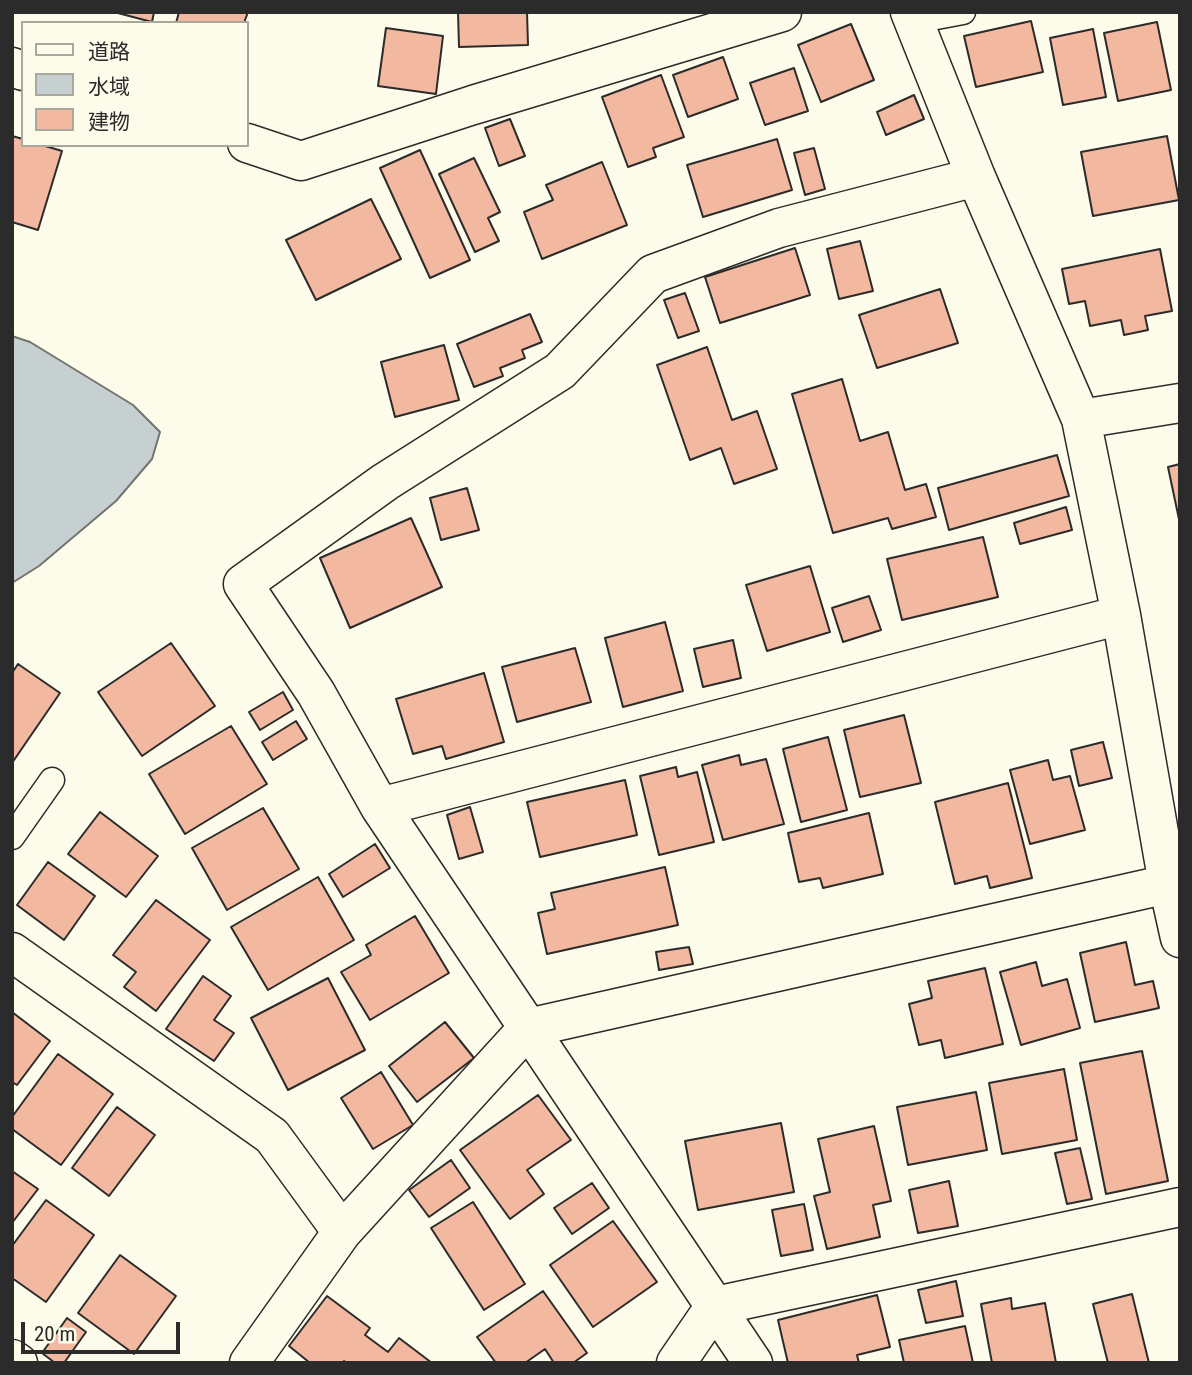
<!DOCTYPE html>
<meta charset="utf-8">
<style>
body{margin:0}
#map{position:relative;width:1192px;height:1375px;overflow:hidden;background:#fdfbea;font-family:"Roboto Condensed","Noto Sans JP",sans-serif}
canvas{display:block}
.frame{position:absolute;inset:0;border:14px solid #2b2b2b;pointer-events:none}
.legend{position:absolute;left:21px;top:21px;width:228px;height:126px;box-sizing:border-box;background:#fdfbea;border:2px solid #a9a89e;margin:0;padding:9px 12px;list-style:none;font-size:21px;color:#2b2b2b}
.legend li{display:flex;align-items:center;gap:14px;height:35px}
.legend b{width:35px;border:2px solid #a9a89e}
.scale{position:absolute;left:21px;top:1322px;width:159px;height:32px;box-sizing:border-box;border:4px solid #2b2b2b;border-top:0;padding-left:9px;font-size:21px;line-height:24px;white-space:nowrap;color:#2b2b2b;-webkit-text-stroke:5px #fdfbea;paint-order:stroke}
</style>
<div id="map">
<canvas width="1192" height="1375"></canvas>
<div class="frame"></div>
<ul class="legend">
<li><b style="height:9px;background:#fdfbea"></b>道路</li>
<li><b style="height:19px;background:#c7d0d0"></b>水域</li>
<li><b style="height:19px;background:#f2b8a0"></b>建物</li>
</ul>
<div class="scale">20 m</div>
</div>
<script>
const context = document.querySelector('canvas').getContext('2d');
context.lineJoin = 'round';
function fillPath(path, color) {
  context.fillStyle = color;
  context.fill(path, 'evenodd');
}
function toPath(rows) {
  const path = new Path2D();
  for (const r of rows) {
    path.moveTo(r[0], r[1]);
    for (let i = 2; i < r.length; i += 2) path.lineTo(r[i], r[i + 1]);
  }
  return path;
}
function stroke(path, color, width, dash) {
  context.strokeStyle = color;
  context.lineWidth = width;
  context.lineCap = dash ? 'butt' : 'round';
  context.setLineDash(dash || []);
  context.stroke(path);
}
const water = toPath([
 [12,336,30,342,133,405,160,432,152,459,116,501,39,566,12,583,12,336]
]);
fillPath(water, '#c7d0d0');
stroke(water, '#74746e', 2);
const building = toPath([
 [114,12,154,12,152,22,114,12],
 [179,12,248,12,244,23,176,23,179,12],
 [458,12,527,12,528,45,459,47,458,12],
 [1031,21,1043,72,976,87,964,36,1031,21],
 [1157,22,1171,90,1118,101,1104,33,1157,22],
 [851,24,874,80,821,102,798,45,851,24],
 [386,28,443,36,436,94,378,86,386,28],
 [1093,29,1106,97,1063,105,1050,38,1093,29],
 [723,57,738,99,688,117,673,75,723,57],
 [794,68,808,111,765,125,750,83,794,68],
 [661,75,684,137,653,148,656,157,628,167,602,97,661,75],
 [914,95,924,119,886,135,877,112,914,95],
 [510,119,525,156,499,166,485,128,510,119],
 [12,136,23,139,23,145,42,145,62,151,38,230,12,222,12,136],
 [1167,136,1179,200,1093,216,1081,152,1167,136],
 [777,139,792,190,703,217,687,165,777,139],
 [814,148,825,189,805,195,794,153,814,148],
 [420,150,470,260,430,278,380,168,420,150],
 [474,158,500,212,488,218,499,241,475,252,439,174,474,158],
 [602,162,627,225,542,259,524,212,553,200,546,185,602,162],
 [371,199,401,259,316,300,286,240,371,199],
 [860,241,873,291,839,299,827,249,860,241],
 [795,248,810,295,720,323,705,277,795,248],
 [1160,249,1172,311,1145,316,1148,330,1124,335,1121,320,1090,326,1085,301,1069,304,1062,269,1160,249],
 [940,289,958,343,877,368,859,315,940,289],
 [685,293,699,331,678,338,664,300,685,293],
 [530,314,542,342,522,350,525,358,500,368,503,376,474,387,457,344,530,314],
 [444,345,459,400,395,417,381,362,444,345],
 [707,347,732,420,757,411,777,469,734,484,721,448,690,460,657,365,707,347],
 [842,379,860,441,888,432,905,490,926,484,936,517,892,529,888,518,833,533,792,394,842,379],
 [1057,455,1069,496,949,530,938,488,1057,455],
 [1180,464,1180,524,1168,467,1180,464],
 [467,488,479,530,441,540,430,498,467,488],
 [1066,507,1072,530,1020,544,1014,523,1066,507],
 [411,518,442,587,350,628,320,558,411,518],
 [983,537,998,597,902,620,887,559,983,537],
 [810,566,830,632,767,651,746,585,810,566],
 [869,596,881,630,843,642,832,608,869,596],
 [665,622,683,691,623,707,605,638,665,622],
 [733,640,741,678,703,687,694,649,733,640],
 [171,643,215,706,142,756,98,692,171,643],
 [575,648,591,702,517,722,502,667,575,648],
 [18,664,60,693,12,763,12,673,18,664],
 [484,673,504,742,446,759,442,746,413,754,396,699,484,673],
 [283,692,293,710,260,730,249,712,283,692],
 [904,715,921,783,860,797,844,730,904,715],
 [296,721,307,739,273,760,262,742,296,721],
 [231,726,267,784,185,834,149,774,231,726],
 [828,737,847,810,801,822,783,749,828,737],
 [1103,742,1112,778,1079,786,1071,750,1103,742],
 [739,755,741,765,766,759,784,824,723,840,702,765,739,755],
 [1048,760,1053,780,1070,776,1085,830,1030,844,1010,770,1048,760],
 [676,767,678,777,697,772,714,842,659,855,640,776,676,767],
 [625,780,637,835,540,857,527,802,625,780],
 [1008,783,1032,878,990,888,987,876,955,884,935,802,1008,783],
 [470,807,483,852,459,859,447,815,470,807],
 [263,808,299,869,227,910,192,848,263,808],
 [100,812,158,856,126,897,68,854,100,812],
 [869,813,883,874,823,888,820,878,799,882,788,833,869,813],
 [375,844,390,868,343,897,329,874,375,844],
 [48,862,95,896,64,940,17,905,48,862],
 [665,867,678,925,547,954,538,913,555,909,551,893,665,867],
 [318,877,354,940,268,990,231,927,318,877],
 [156,900,210,940,156,1011,124,987,136,972,113,955,156,900],
 [415,916,449,973,370,1020,341,972,371,955,366,945,415,916],
 [1126,942,1135,985,1153,981,1159,1008,1095,1022,1080,953,1126,942],
 [689,947,693,964,659,970,656,952,689,947],
 [1036,962,1042,986,1067,979,1080,1028,1021,1045,1000,972,1036,962],
 [985,968,1003,1044,945,1058,941,1040,919,1045,909,1004,932,998,928,981,985,968],
 [203,976,231,996,214,1020,234,1033,214,1061,166,1029,203,976],
 [328,978,365,1050,288,1090,251,1018,328,978],
 [12,1012,50,1041,17,1085,12,1082,12,1012],
 [445,1022,474,1058,417,1102,389,1066,445,1022],
 [1142,1051,1168,1181,1106,1194,1080,1063,1142,1051],
 [58,1054,113,1094,61,1165,12,1129,12,1117,58,1054],
 [1064,1069,1077,1140,1002,1154,989,1083,1064,1069],
 [381,1072,413,1125,373,1149,341,1098,381,1072],
 [976,1092,987,1150,908,1165,897,1107,976,1092],
 [538,1095,571,1140,527,1170,544,1194,510,1219,460,1150,538,1095],
 [117,1107,155,1135,109,1196,72,1168,117,1107],
 [781,1123,794,1192,698,1210,685,1141,781,1123],
 [874,1126,891,1201,873,1205,880,1237,827,1249,814,1196,830,1192,818,1139,874,1126],
 [1080,1148,1092,1199,1067,1204,1055,1153,1080,1148],
 [451,1160,470,1188,429,1217,409,1190,451,1160],
 [12,1171,38,1189,12,1223,12,1171],
 [949,1181,958,1226,918,1233,909,1190,949,1181],
 [592,1183,609,1208,572,1234,554,1208,592,1183],
 [46,1200,94,1235,46,1302,12,1278,12,1246,46,1200],
 [473,1202,525,1284,484,1310,431,1228,473,1202],
 [804,1204,813,1250,781,1256,772,1210,804,1204],
 [613,1221,657,1282,593,1327,550,1265,613,1221],
 [120,1255,176,1296,134,1354,78,1313,120,1255],
 [956,1281,963,1316,926,1323,918,1290,956,1281],
 [543,1291,587,1353,573,1363,554,1363,545,1349,525,1363,496,1363,477,1337,543,1291],
 [1132,1294,1149,1363,1108,1363,1093,1304,1132,1294],
 [877,1295,890,1347,857,1355,859,1363,788,1363,778,1320,877,1295],
 [327,1296,370,1328,365,1335,388,1352,399,1338,432,1363,347,1363,344,1361,343,1363,310,1363,289,1346,327,1296],
 [1011,1298,1012,1309,1045,1303,1056,1363,992,1363,981,1304,1011,1298],
 [67,1318,86,1332,64,1363,55,1363,42,1353,67,1318],
 [965,1326,973,1363,904,1363,899,1340,965,1326]
]);
fillPath(building, '#f2b8a0');
stroke(building, '#2b2b2b', 2);
const lane = toPath([
 [915,21,963,12],
 [12,837,52,780]
]);
const street = toPath([
 [910,12,976,177,1081,419,1121,615,1168,884,1180,938],
 [12,67,23,71],
 [247,143,301,161,473,105,782,12],
 [1081,419,1180,403],
 [380,807,1121,615],
 [12,952,272,1136,342,1232],
 [12,1359,18,1363],
 [249,1363,342,1232,528,1028,1168,884],
 [676,1363,715,1306,1180,1207],
 [753,1363,380,807,316,693,243,584,385,482,560,371,653,274,779,228,976,177]
]);
stroke(lane, '#2b2b2b', 27);
stroke(street, '#2b2b2b', 41);
stroke(lane, '#fdfbea', 24);
stroke(street, '#fdfbea', 38);
</script>
